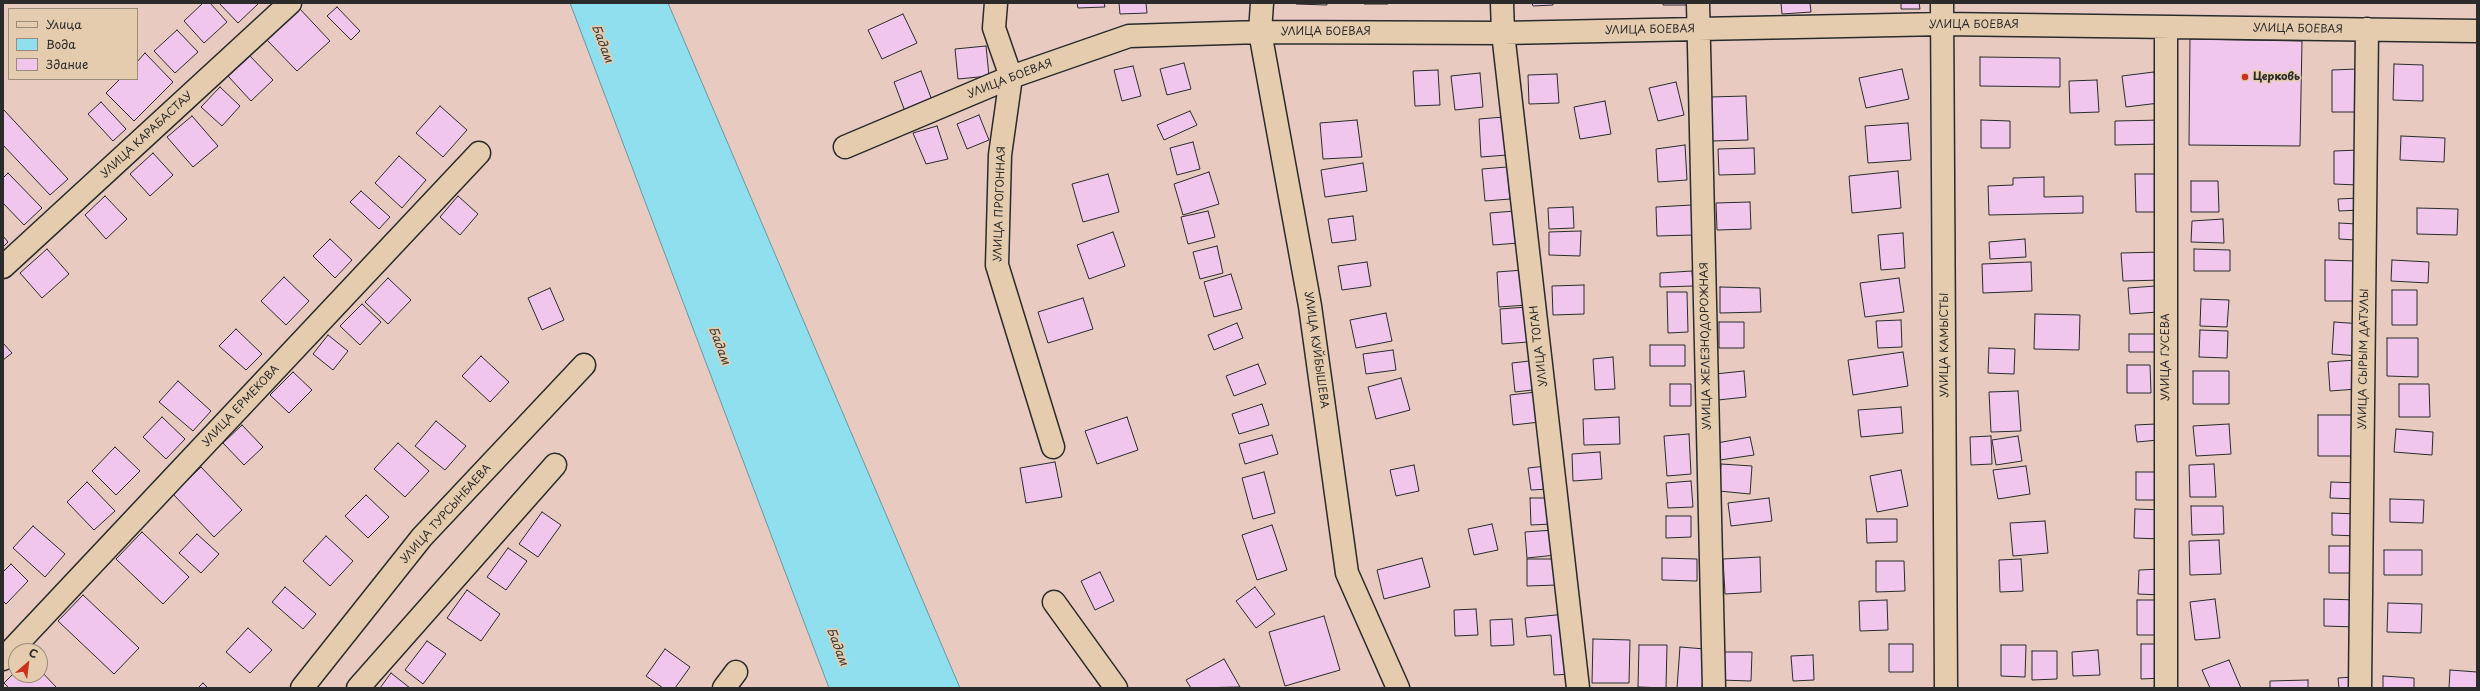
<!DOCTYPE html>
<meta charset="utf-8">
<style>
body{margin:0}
#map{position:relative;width:2480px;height:691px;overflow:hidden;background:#e9cac1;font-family:"Playpen Sans",sans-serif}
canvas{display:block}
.frame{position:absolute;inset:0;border:4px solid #2b2b2b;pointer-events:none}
.legend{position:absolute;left:8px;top:8px;width:130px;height:72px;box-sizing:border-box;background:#e6ccae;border:1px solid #9b8c7a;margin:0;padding:5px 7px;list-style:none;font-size:12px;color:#2b2b2b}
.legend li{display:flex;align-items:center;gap:8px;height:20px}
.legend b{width:20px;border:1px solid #9b8c7a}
.north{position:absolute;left:8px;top:643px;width:40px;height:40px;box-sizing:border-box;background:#e6ccae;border:1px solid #9b8c7a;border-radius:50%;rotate:28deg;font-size:11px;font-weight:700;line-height:16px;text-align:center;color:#2b2b2b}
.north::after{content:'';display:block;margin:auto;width:14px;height:18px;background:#c8321e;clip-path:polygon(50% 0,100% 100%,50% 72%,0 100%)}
</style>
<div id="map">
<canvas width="2480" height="691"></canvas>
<div class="frame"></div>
<ul class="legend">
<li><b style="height:5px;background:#e6ccae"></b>Улица</li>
<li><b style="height:11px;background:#90dfef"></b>Вода</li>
<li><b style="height:11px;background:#f0c6ed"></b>Здание</li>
</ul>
<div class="north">С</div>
</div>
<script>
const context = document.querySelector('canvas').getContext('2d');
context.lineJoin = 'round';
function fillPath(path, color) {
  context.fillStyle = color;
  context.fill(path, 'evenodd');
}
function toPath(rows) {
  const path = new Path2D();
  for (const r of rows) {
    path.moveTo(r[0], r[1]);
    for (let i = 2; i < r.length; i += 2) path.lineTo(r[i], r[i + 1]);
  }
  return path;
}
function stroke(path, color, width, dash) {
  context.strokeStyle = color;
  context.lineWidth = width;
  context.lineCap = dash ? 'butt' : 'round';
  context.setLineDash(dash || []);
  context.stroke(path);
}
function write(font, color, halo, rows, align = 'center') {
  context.font = font + ' "Playpen Sans",sans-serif';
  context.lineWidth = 3.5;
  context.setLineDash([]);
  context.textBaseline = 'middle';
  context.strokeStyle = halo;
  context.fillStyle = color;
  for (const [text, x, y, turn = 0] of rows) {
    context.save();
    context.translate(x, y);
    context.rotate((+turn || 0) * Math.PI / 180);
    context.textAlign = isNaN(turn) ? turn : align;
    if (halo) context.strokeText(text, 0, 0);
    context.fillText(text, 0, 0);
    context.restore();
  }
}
const water = toPath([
 [570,3,668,3,960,688,829,688,570,3]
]);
fillPath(water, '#90dfef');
stroke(water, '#6897a1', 1);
const building = toPath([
 [203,3,210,3,227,22,204,43,184,21,203,3],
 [219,3,259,3,238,23,219,3],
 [1077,3,1104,3,1105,7,1078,8,1077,3],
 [1119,3,1146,3,1147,13,1120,14,1119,3],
 [1296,3,1327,3,1327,5,1296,4,1296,3],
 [1364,3,1388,3,1388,4,1364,4,1364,3],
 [1532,3,1553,3,1553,5,1533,6,1532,3],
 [1663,3,1687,3,1687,5,1663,5,1663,3],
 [1781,3,1810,3,1811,12,1782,14,1781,3],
 [1901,3,1919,3,1920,9,1901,9,1901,3],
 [337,7,360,31,351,40,327,16,337,7],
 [299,8,330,41,297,71,266,39,299,8],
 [903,14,917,43,882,59,868,30,903,14],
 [177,30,198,52,175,73,154,51,177,30],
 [2190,39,2302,41,2300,146,2189,145,2190,39],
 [986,46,989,76,958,79,955,49,986,46],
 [145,53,173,82,134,121,106,93,120,79,137,79,137,62,145,53],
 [250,56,273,80,251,101,228,76,250,56],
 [1980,57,2060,58,2060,87,1980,86,1980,57],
 [1184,63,1191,89,1167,95,1160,69,1184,63],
 [2394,64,2423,65,2423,101,2393,100,2394,64],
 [1133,66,1141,96,1122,101,1114,70,1133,66],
 [1902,69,1909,99,1866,108,1859,78,1902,69],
 [2357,69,2357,112,2332,112,2332,70,2357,69],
 [1438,70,1440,105,1415,106,1413,71,1438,70],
 [921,71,933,103,906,114,894,82,921,71],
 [2154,72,2159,103,2126,107,2122,76,2154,72],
 [1480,73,1483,107,1455,110,1451,76,1480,73],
 [1557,74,1559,103,1529,104,1528,75,1557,74],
 [2097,80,2099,112,2070,113,2069,81,2097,80],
 [1676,82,1684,115,1658,121,1649,88,1676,82],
 [220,87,240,106,222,126,201,107,220,87],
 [1746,96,1748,140,1711,141,1710,97,1746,96],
 [1605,101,1611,134,1580,139,1574,107,1605,101],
 [101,102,126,129,113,141,88,114,101,102],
 [440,106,467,130,443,157,416,133,440,106],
 [3,109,68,179,50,195,3,145,3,109],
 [1190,111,1197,125,1164,140,1157,125,1190,111],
 [979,115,989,140,967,149,957,124,979,115],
 [192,116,218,146,193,167,167,137,192,116],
 [1504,117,1507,155,1481,157,1479,119,1504,117],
 [1357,120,1362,157,1323,159,1320,123,1357,120],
 [1981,120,2010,121,2010,148,1981,148,1981,120],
 [2163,120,2163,144,2115,145,2115,121,2163,120],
 [1908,123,1911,160,1868,163,1865,126,1908,123],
 [937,126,948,159,926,164,913,133,937,126],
 [2401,136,2445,138,2444,162,2400,160,2401,136],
 [1193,142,1200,169,1177,175,1170,148,1193,142],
 [1685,145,1687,180,1658,182,1656,149,1685,145],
 [1754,148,1755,174,1719,175,1718,149,1754,148],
 [2360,150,2358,185,2334,184,2334,151,2360,150],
 [153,153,173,175,150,196,130,174,153,153],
 [399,156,426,180,402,208,375,183,399,156],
 [1363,163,1367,191,1325,197,1321,170,1363,163],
 [1507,167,1510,199,1485,201,1482,169,1507,167],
 [1898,171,1901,208,1852,213,1849,176,1898,171],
 [1209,172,1219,204,1183,215,1174,184,1209,172],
 [8,173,42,208,24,225,3,203,3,178,8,173],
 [1108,174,1119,212,1083,222,1072,184,1108,174],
 [2135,174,2161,174,2162,212,2136,212,2135,174],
 [2044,177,2044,197,2083,196,2083,213,1989,215,1988,186,2013,185,2013,178,2044,177],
 [2191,181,2218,181,2219,212,2191,212,2191,181],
 [361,191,390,217,379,229,350,202,361,191],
 [105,196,127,219,106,239,85,215,105,196],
 [458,196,478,214,460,235,440,217,458,196],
 [2359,198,2360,210,2339,211,2338,199,2359,198],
 [1750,202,1751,229,1717,230,1716,203,1750,202],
 [1692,205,1693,235,1657,236,1656,207,1692,205],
 [1573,207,1574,228,1549,229,1548,208,1573,207],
 [2417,208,2458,209,2457,235,2417,234,2417,208],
 [1208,211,1215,237,1188,244,1181,217,1208,211],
 [1515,211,1518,243,1493,245,1490,213,1515,211],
 [1353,216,1356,240,1332,243,1328,219,1353,216],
 [2223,219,2224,243,2191,242,2192,221,2223,219],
 [2339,223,2357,224,2356,240,2339,239,2339,223],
 [1581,231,1580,256,1549,255,1549,232,1581,231],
 [1113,232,1125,266,1089,279,1077,245,1113,232],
 [1903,233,1905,268,1881,270,1878,235,1903,233],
 [3,236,8,242,3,247,3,236],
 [330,239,352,260,335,278,313,256,330,239],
 [2025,239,2026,257,1990,259,1989,242,2025,239],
 [1217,246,1223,273,1200,279,1193,252,1217,246],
 [47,249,69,274,42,298,20,273,47,249],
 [2194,249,2230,250,2230,271,2194,271,2194,249],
 [2162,252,2163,280,2123,281,2121,253,2162,252],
 [2325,260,2356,261,2356,301,2325,301,2325,260],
 [2392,260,2429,262,2428,283,2391,281,2392,260],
 [1367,262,1371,286,1342,290,1338,266,1367,262],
 [2031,262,2032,291,1983,293,1982,264,2031,262],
 [1524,270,1527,305,1499,307,1497,272,1524,270],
 [1692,271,1693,286,1660,287,1660,273,1692,271],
 [1231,274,1242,309,1214,317,1204,282,1231,274],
 [284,277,309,301,286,325,261,301,284,277],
 [388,278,411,300,388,324,365,302,388,278],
 [1899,278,1904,312,1865,317,1860,283,1899,278],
 [1584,285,1584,314,1553,315,1552,286,1584,285],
 [2156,286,2158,312,2130,314,2128,288,2156,286],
 [1720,287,1760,288,1761,312,1720,313,1720,287],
 [550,288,564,320,542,330,528,298,550,288],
 [2392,290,2417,290,2417,325,2392,325,2392,290],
 [1667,292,1687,292,1688,332,1668,333,1667,292],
 [1083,298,1093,329,1048,343,1038,312,1083,298],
 [2201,299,2229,300,2227,327,2200,326,2201,299],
 [362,304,381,322,360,345,340,326,362,304],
 [1527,307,1528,342,1502,344,1500,309,1527,307],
 [1386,313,1392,341,1356,348,1350,320,1386,313],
 [2035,314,2080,315,2079,350,2034,349,2035,314],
 [1901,320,1902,347,1878,348,1876,321,1901,320],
 [1719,322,1744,322,1744,348,1719,348,1719,322],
 [2334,322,2362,324,2360,356,2332,354,2334,322],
 [1237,323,1243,338,1214,350,1208,335,1237,323],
 [236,329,262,354,246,370,219,346,236,329],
 [2200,330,2228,331,2227,358,2199,357,2200,330],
 [2129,334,2162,334,2162,352,2129,352,2129,334],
 [328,335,348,351,333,370,313,354,328,335],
 [2387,338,2418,338,2418,377,2387,376,2387,338],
 [3,343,12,353,3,360,3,343],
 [1650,345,1685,345,1685,366,1650,366,1650,345],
 [1989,348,2015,349,2014,374,1988,373,1989,348],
 [1393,350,1396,370,1366,374,1363,354,1393,350],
 [1903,352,1908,386,1853,395,1848,360,1903,352],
 [481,356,509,382,490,402,462,376,481,356],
 [1613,357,1615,389,1595,390,1593,359,1613,357],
 [1538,360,1541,389,1515,392,1512,363,1538,360],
 [2356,360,2357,389,2330,391,2328,362,2356,360],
 [1258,364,1266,384,1234,396,1226,376,1258,364],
 [2127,365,2150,365,2151,393,2127,393,2127,365],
 [1744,371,1746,397,1718,400,1715,374,1744,371],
 [2193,371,2229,371,2229,404,2193,404,2193,371],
 [293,372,312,390,289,413,270,395,293,372],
 [1401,378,1410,410,1376,419,1368,387,1401,378],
 [178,381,211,411,193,431,159,402,178,381],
 [1670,384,1691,384,1691,406,1670,406,1670,384],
 [2399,384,2429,384,2430,417,2399,417,2399,384],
 [2018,391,2021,431,1991,432,1989,392,2018,391],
 [1536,392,1540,422,1513,425,1510,395,1536,392],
 [1262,404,1269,425,1239,434,1232,414,1262,404],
 [1901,407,1903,433,1861,437,1858,410,1901,407],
 [2318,415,2356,415,2356,456,2318,456,2318,415],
 [162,417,185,439,166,459,143,437,162,417],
 [1127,417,1138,450,1097,464,1085,431,1127,417],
 [1619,417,1620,444,1584,445,1583,419,1619,417],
 [436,421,466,446,445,470,415,446,436,421],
 [2156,424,2158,440,2137,442,2135,425,2156,424],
 [2229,424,2231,454,2196,456,2193,426,2229,424],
 [242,425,263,447,244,465,223,443,242,425],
 [2396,429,2433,432,2432,455,2394,452,2396,429],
 [1689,434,1691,474,1667,476,1664,436,1689,434],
 [1272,435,1278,454,1245,464,1239,444,1272,435],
 [1991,436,1992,464,1971,465,1970,437,1991,436],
 [2018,436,2022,461,1996,465,1992,440,2018,436],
 [1750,437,1754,455,1720,460,1717,443,1750,437],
 [398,443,429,471,405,497,374,469,398,443],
 [115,447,140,471,116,495,92,471,115,447],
 [1600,452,1602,479,1573,481,1572,454,1600,452],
 [1055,462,1062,497,1026,503,1020,468,1055,462],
 [1721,464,1752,466,1750,494,1719,491,1721,464],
 [2214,464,2216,497,2190,497,2189,465,2214,464],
 [1414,465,1419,491,1396,496,1390,470,1414,465],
 [1547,466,1549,489,1531,490,1528,468,1547,466],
 [2026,466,2030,494,1998,499,1993,470,2026,466],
 [201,467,242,510,214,537,173,494,201,467],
 [1901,470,1908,506,1877,512,1870,476,1901,470],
 [1264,472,1275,513,1253,519,1242,478,1264,472],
 [2136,472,2160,472,2160,500,2136,500,2136,472],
 [1691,481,1693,507,1668,508,1666,483,1691,481],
 [87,482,115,511,94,530,67,502,87,482],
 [2331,482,2359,483,2358,499,2330,498,2331,482],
 [366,495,389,517,368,538,345,516,366,495],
 [1530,498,1550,498,1551,524,1531,525,1530,498],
 [1769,498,1772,521,1731,526,1728,503,1769,498],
 [2390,499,2424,500,2423,523,2390,522,2390,499],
 [2191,506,2223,506,2224,534,2192,535,2191,506],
 [2135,509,2163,510,2162,539,2134,538,2135,509],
 [542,512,561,525,538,557,519,544,542,512],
 [2332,513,2358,514,2358,536,2332,535,2332,513],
 [1666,516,1691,516,1691,537,1666,538,1666,516],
 [1866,519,1897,519,1897,542,1867,543,1866,519],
 [2045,521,2048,553,2013,556,2010,523,2045,521],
 [1492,524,1498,550,1474,555,1468,529,1492,524],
 [1272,525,1287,570,1257,580,1242,535,1272,525],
 [33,526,65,554,45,577,13,548,33,526],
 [1554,530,1556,555,1527,558,1525,532,1554,530],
 [142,532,189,577,163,604,116,559,142,532],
 [197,534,219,554,201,573,179,553,197,534],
 [326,536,353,561,330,586,303,561,326,536],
 [2219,540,2221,574,2190,575,2189,541,2219,540],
 [2329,546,2355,546,2355,573,2329,573,2329,546],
 [508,548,527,561,506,590,487,577,508,548],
 [2384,550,2422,550,2422,575,2384,575,2384,550],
 [1760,557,1761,592,1725,594,1723,559,1760,557],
 [1422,558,1430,587,1384,599,1377,570,1422,558],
 [1662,558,1697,559,1697,581,1662,580,1662,558],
 [1527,559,1557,559,1557,585,1527,586,1527,559],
 [2021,559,2023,591,2000,592,1999,560,2021,559],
 [1876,561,1904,561,1905,591,1876,592,1876,561],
 [11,564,28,581,6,604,3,601,3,572,11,564],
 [2161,569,2161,595,2138,594,2139,570,2161,569],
 [1100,572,1114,601,1095,610,1081,581,1100,572],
 [285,587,316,614,303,629,272,602,285,587],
 [1255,587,1275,614,1256,628,1236,601,1255,587],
 [467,590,500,614,481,641,447,618,467,590],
 [83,595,139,648,114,674,58,621,83,595],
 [2215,599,2220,638,2195,640,2190,602,2215,599],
 [2324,599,2358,600,2358,627,2324,626,2324,599],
 [1887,600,1888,630,1860,631,1859,601,1887,600],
 [2137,600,2161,600,2161,635,2137,635,2137,600],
 [2388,603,2422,604,2421,633,2387,632,2388,603],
 [1476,609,1478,635,1455,636,1454,610,1476,609],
 [1566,614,1571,674,1554,675,1551,635,1527,637,1525,618,1566,614],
 [1324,616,1340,670,1285,686,1269,632,1324,616],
 [1512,619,1514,645,1491,646,1490,620,1512,619],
 [248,628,272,650,250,673,226,652,248,628],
 [1593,639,1630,640,1629,683,1592,683,1593,639],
 [427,641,446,654,423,684,405,670,427,641],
 [1889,644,1913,644,1913,672,1889,672,1889,644],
 [2141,644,2162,644,2162,678,2141,679,2141,644],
 [1639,645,1667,645,1666,688,1638,687,1639,645],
 [2001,645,2026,645,2025,677,2001,676,2001,645],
 [1680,647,1705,649,1702,688,1677,688,1680,647],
 [665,649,690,667,675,688,663,688,646,676,665,649],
 [2098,650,2100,675,2073,676,2072,652,2098,650],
 [2032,651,2057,651,2057,679,2032,680,2032,651],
 [1721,652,1752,652,1751,681,1720,680,1721,652],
 [1813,655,1814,680,1793,681,1791,656,1813,655],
 [1224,659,1240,687,1191,688,1186,680,1224,659],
 [2229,660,2241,688,2210,688,2202,670,2229,660],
 [40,670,57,688,9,688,4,683,16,671,16,675,40,675,40,670],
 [2450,670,2477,672,2477,688,2449,688,2450,670],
 [391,673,410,688,380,688,391,673],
 [2383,676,2414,678,2414,688,2383,688,2383,676],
 [2354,677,2355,688,2339,688,2338,678,2354,677],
 [2308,680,2308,688,2270,688,2270,681,2308,680],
 [203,683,208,688,198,688,203,683]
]);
fillPath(building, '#f0c6ed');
stroke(building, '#2b2b2b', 1);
const minor = toPath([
 [996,3,994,28,1011,77,1000,155,997,265,1053,447],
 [1262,3,1260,32,1310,306,1347,573,1398,688],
 [1502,3,1503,33,1578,688],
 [1698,3,1714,688],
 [1942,3,1946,688],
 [845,147,1011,77,1129,36,1260,32,1503,33,1943,24,2477,31],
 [3,267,290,3],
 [1054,602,1116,688],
 [3,659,479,153],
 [302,688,422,537,584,365],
 [358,688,555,465],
 [724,688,736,672],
 [2166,688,2166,27],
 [2360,688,2367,29]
]);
stroke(minor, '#2b2b2b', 25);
stroke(minor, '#e6ccae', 22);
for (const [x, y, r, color] of [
 [2245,77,4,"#c8321e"]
]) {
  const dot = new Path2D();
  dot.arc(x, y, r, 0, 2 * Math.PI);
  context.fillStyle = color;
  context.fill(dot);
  stroke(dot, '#e6ccae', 1.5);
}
write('11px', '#2b2b2b', '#e6ccae', [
 ["УЛИЦА БОЕВАЯ",1974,25],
 ["УЛИЦА БОЕВАЯ",2298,29,1],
 ["УЛИЦА БОЕВАЯ",1650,30,-1],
 ["УЛИЦА БОЕВАЯ",1326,32],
 ["УЛИЦА БОЕВАЯ",1010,79,-21],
 ["УЛИЦА КАРАБАСТАУ",147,135,-43],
 ["УЛИЦА ПРОГОННАЯ",1000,204,-88],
 ["УЛИЦА КАМЫСТЫ",1945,345,-90],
 ["УЛИЦА ТОГАН",1539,346,-97],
 ["УЛИЦА ЖЕЛЕЗНОДОРОЖНАЯ",1706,346,-91],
 ["УЛИЦА КУЙБЫШЕВА",1316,350,82],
 ["УЛИЦА ГУСЕВА",2166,357,-90],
 ["УЛИЦА СЫРЫМ ДАТУЛЫ",2364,359,-89],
 ["УЛИЦА ЕРМЕКОВА",241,406,-47],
 ["УЛИЦА ТУРСЫНБАЕВА",446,514,-48]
]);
write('bold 11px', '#2b2b2b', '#e6ccae', [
 ["Церковь",2253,77]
], 'left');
write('italic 12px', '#353d3f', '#e6ccae', [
 ["Бадам",602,44,69],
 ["Бадам",719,346,69],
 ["Бадам",837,647,69]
]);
</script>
